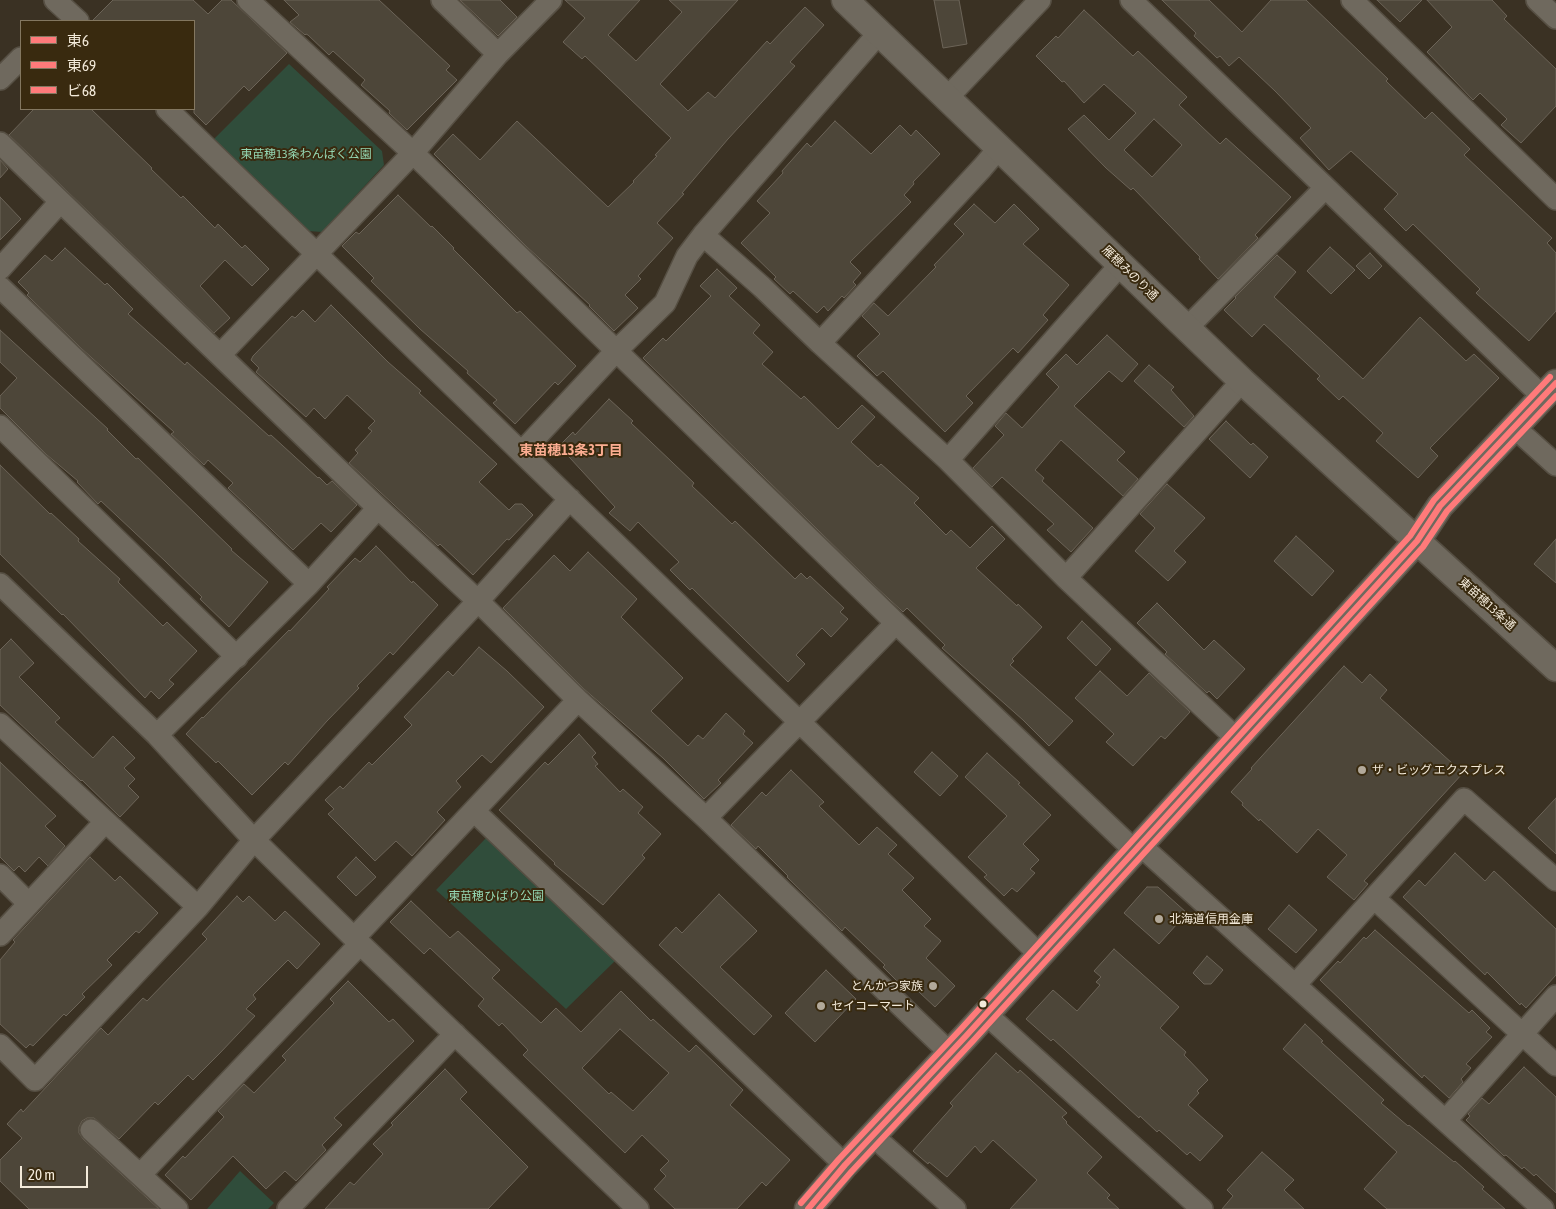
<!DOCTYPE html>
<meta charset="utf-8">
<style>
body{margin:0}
#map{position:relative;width:1556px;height:1209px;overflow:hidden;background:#3a3123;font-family:"Asap Condensed","Noto Sans JP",sans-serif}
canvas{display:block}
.legend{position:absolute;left:20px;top:20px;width:175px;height:90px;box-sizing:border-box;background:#392a0f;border:1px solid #837760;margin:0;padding:6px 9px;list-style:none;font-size:15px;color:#f3eada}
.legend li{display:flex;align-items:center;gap:10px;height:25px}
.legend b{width:25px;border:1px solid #837760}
.scale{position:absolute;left:20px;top:1166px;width:68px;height:22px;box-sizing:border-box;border:2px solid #f3eada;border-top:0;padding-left:6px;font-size:15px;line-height:18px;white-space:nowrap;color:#f3eada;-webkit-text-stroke:4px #392a0f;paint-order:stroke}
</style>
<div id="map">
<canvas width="1556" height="1209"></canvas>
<ul class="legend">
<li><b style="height:6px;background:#ff7a7a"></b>東6</li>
<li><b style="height:6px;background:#ff7a7a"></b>東69</li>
<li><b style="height:6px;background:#ff7a7a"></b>ビ68</li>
</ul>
<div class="scale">20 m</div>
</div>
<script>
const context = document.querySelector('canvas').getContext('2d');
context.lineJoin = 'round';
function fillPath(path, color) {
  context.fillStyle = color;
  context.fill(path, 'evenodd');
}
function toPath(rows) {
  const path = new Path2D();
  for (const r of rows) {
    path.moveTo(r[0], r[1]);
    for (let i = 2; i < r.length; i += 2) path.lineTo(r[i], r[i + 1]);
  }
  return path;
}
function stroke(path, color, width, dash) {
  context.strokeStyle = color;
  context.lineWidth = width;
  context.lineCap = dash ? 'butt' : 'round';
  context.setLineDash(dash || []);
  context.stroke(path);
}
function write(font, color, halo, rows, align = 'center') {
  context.font = font + ' "Asap Condensed","Noto Sans JP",sans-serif';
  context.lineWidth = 4;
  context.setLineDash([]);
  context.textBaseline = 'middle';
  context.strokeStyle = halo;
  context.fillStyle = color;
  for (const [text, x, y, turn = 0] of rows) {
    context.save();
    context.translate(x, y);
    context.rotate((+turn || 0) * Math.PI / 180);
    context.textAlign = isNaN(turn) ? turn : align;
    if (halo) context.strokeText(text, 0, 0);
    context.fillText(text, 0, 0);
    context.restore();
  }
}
fillPath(toPath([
 [289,64,382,151,384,165,322,232,308,231,214,139],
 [486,838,616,960,566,1009,436,890],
 [240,1171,274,1203,268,1209,207,1209]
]), '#304d3b');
const building = toPath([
 [113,0,193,0,208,14,222,0,231,0,287,53,249,91,244,86,206,125,194,113,194,21,92,21,113,0],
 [284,0,379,0,450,66,446,70,457,80,407,130,389,113,390,111,361,85,365,80,333,51,329,55,308,35,306,34,305,35,290,22,299,15,284,0],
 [460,0,500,0,517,17,498,36,460,0],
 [565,0,640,0,608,35,636,61,682,12,669,0,738,0,660,84,688,111,708,92,715,98,767,41,770,44,805,7,824,25,790,62,795,66,728,139,682,193,684,194,657,223,673,238,638,276,641,279,625,295,638,308,614,331,589,306,590,305,527,247,434,154,453,134,480,160,517,121,608,207,634,182,633,181,657,156,655,155,671,138,585,56,582,59,563,42,585,18,565,0],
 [934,0,959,0,967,44,943,48,934,0],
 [1162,0,1209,0,1242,32,1271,0,1306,0,1388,79,1386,81,1425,119,1432,112,1470,149,1464,155,1552,238,1547,243,1556,253,1556,311,1529,341,1476,293,1480,289,1413,224,1406,231,1384,209,1398,194,1351,151,1329,170,1300,138,1311,128,1275,91,1239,57,1229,66,1220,56,1217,58,1194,36,1196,33,1162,0],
 [1377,0,1422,0,1400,22,1377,0],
 [1427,0,1492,0,1507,16,1504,19,1556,69,1556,106,1521,143,1501,125,1507,119,1480,93,1473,100,1427,52,1452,27,1427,0],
 [1084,10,1133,56,1138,51,1187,97,1179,105,1220,144,1226,138,1291,197,1255,235,1258,238,1218,279,1199,259,1200,257,1133,188,1131,190,1106,168,1068,129,1084,115,1109,140,1136,113,1104,84,1084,103,1064,81,1062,82,1036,56,1056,36,1058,38,1084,10],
 [1154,119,1182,145,1152,177,1124,150,1154,119],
 [34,109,91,109,152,168,151,169,181,198,183,196,215,228,218,224,242,248,245,245,269,269,252,286,225,260,200,286,230,318,214,333,9,135,34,109],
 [835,121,871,154,900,125,911,136,916,130,940,154,913,182,914,184,904,195,911,202,850,262,861,273,853,282,856,285,844,298,842,296,828,311,824,306,817,313,793,291,790,294,774,279,776,277,741,243,770,213,757,201,783,173,782,171,807,143,811,147,835,121],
 [0,160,8,169,0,178,0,160],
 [398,195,431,227,432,226,454,248,453,249,517,313,520,311,576,366,558,385,555,382,515,424,493,403,497,400,467,373,468,371,420,329,371,281,374,278,342,246,356,232,359,234,398,195],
 [0,197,21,219,0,240,0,197],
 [974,204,995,223,1014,204,1039,229,1023,244,1069,285,1043,315,1048,320,1018,353,1013,348,966,396,973,403,945,432,883,371,877,376,857,356,880,334,862,316,874,303,888,316,936,267,934,265,964,234,954,224,974,204],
 [1330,247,1355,270,1331,294,1307,271,1330,247],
 [65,248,105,285,107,283,133,309,128,314,185,365,187,362,269,436,271,435,318,478,319,477,327,485,332,481,357,505,331,532,321,523,293,550,228,488,233,483,208,460,204,465,171,434,174,432,82,349,27,295,29,293,18,282,45,255,52,261,65,248],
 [1370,253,1382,266,1369,279,1356,266,1370,253],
 [1277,255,1296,272,1274,297,1363,379,1420,317,1466,361,1474,354,1499,378,1430,448,1438,456,1418,478,1376,441,1383,433,1343,396,1339,400,1317,379,1320,376,1264,324,1252,337,1224,310,1236,298,1235,297,1277,255],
 [717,269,737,288,729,296,760,325,753,333,773,352,762,364,801,399,804,396,838,429,862,405,875,417,851,442,878,467,881,464,919,498,914,503,946,535,951,530,970,548,992,526,1005,539,976,568,1017,606,1018,604,1042,627,1012,659,1014,661,1010,665,1073,721,1049,746,1023,720,942,648,945,645,907,608,903,612,876,587,643,358,663,338,666,341,711,296,700,286,717,269],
 [331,305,388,362,421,391,419,393,497,464,479,482,509,510,515,504,522,504,533,515,509,540,507,539,473,575,440,544,438,546,349,463,358,453,355,450,372,431,368,428,375,421,347,395,325,419,314,408,306,417,256,372,259,368,251,360,253,356,292,316,295,318,303,310,315,322,331,305],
 [0,330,108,429,107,430,136,459,138,458,232,549,231,550,268,582,229,627,200,599,202,597,165,561,101,501,98,504,77,482,78,481,47,455,0,408,0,396,17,378,0,362,0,330],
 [1107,335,1138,364,1122,382,1109,371,1074,406,1125,452,1117,460,1138,479,1123,496,1061,440,1035,470,1044,478,1042,481,1093,528,1071,552,1047,530,1054,524,1002,477,992,487,973,468,1004,435,995,426,1006,413,1022,428,1059,387,1046,374,1066,354,1077,365,1107,335],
 [1149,365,1174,387,1171,390,1194,416,1184,427,1134,381,1149,365],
 [609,399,633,421,631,423,694,483,692,486,732,524,735,521,795,579,801,573,807,579,810,576,844,608,840,612,848,619,831,637,822,628,796,655,805,664,788,682,692,588,690,590,670,570,679,562,638,522,630,531,609,513,615,507,559,446,573,432,575,435,609,399],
 [1226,421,1251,445,1253,443,1268,457,1250,478,1209,439,1226,421],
 [0,465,50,514,51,513,79,539,78,541,120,579,118,582,163,626,167,622,197,651,169,680,174,684,159,699,151,691,145,698,63,614,62,615,0,554,0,465],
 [1167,484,1205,518,1174,551,1186,562,1168,581,1135,551,1155,528,1140,514,1167,484],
 [1296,536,1334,571,1312,596,1274,561,1296,536],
 [1556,539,1556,583,1534,564,1556,539],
 [376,546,412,583,413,581,438,605,393,655,390,652,357,686,359,688,327,721,288,765,285,762,252,795,218,761,216,763,186,734,202,717,203,718,289,630,290,631,329,589,327,587,350,563,355,558,360,562,376,546],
 [588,552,637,599,621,617,683,678,651,711,688,746,698,735,703,739,726,713,745,731,743,734,753,743,718,780,721,783,704,799,663,758,584,689,503,608,554,555,570,571,588,552],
 [1157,603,1204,650,1214,640,1245,669,1217,699,1209,691,1207,693,1165,654,1167,652,1137,623,1157,603],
 [1082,621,1111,649,1096,666,1067,638,1082,621],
 [11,639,34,663,19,677,60,718,55,722,93,758,113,736,135,758,124,768,135,779,128,786,139,797,120,817,82,780,81,781,0,705,0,650,11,639],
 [479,647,507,671,544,707,491,763,482,755,456,781,461,787,437,812,445,820,412,856,396,841,375,861,328,814,334,809,325,800,340,786,343,789,369,762,372,765,412,725,404,717,448,671,453,676,479,647],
 [1344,666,1362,683,1370,674,1387,690,1380,698,1463,773,1364,881,1368,884,1354,900,1327,877,1347,855,1318,829,1297,853,1260,819,1259,821,1242,805,1243,803,1231,792,1252,769,1251,768,1344,666],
 [1100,671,1127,696,1149,673,1190,712,1165,739,1161,736,1133,766,1106,742,1114,734,1075,698,1100,671],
 [579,734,596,753,592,757,598,764,595,766,620,792,623,789,643,807,638,813,661,834,642,855,645,858,603,905,554,864,555,863,499,810,545,762,548,765,579,734],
 [932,752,958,776,940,796,914,772,932,752],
 [987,753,1020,783,1018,784,1051,815,1023,844,1039,860,1030,869,1035,873,1017,892,1012,888,1004,896,984,877,987,875,968,857,1007,816,965,777,987,753],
 [0,762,56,816,45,826,65,846,48,866,39,857,25,872,19,866,14,871,0,857,0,762],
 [791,770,824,802,819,806,859,845,877,827,897,845,888,854,914,878,902,890,931,919,924,926,941,941,926,958,955,986,935,1007,904,978,899,983,883,967,885,965,845,927,842,931,787,877,788,876,758,846,756,849,731,825,762,792,766,796,791,770],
 [1556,798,1556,854,1528,828,1556,798],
 [1455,853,1485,881,1494,871,1556,929,1556,975,1526,1008,1521,1003,1520,1005,1487,972,1485,975,1403,897,1419,880,1425,886,1455,853],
 [90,857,115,881,120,876,158,913,139,933,136,931,107,960,112,965,82,994,85,997,66,1016,64,1014,33,1046,30,1044,26,1048,0,1024,0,960,15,942,13,940,90,857],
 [356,857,376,877,356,896,337,877,356,857],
 [1147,887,1158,887,1187,913,1159,944,1124,913,1147,887],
 [719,894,757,931,720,967,772,1016,754,1035,659,945,676,927,682,933,719,894],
 [237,896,243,902,249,896,275,921,285,911,320,944,297,969,288,960,253,995,256,999,246,1009,255,1016,220,1053,193,1080,188,1075,158,1105,155,1102,119,1139,94,1118,87,1118,82,1121,79,1127,79,1133,83,1139,159,1209,29,1209,0,1181,0,1160,22,1138,7,1124,21,1109,23,1112,101,1028,108,1035,143,998,147,1001,207,939,202,934,237,896],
 [411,901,450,938,458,931,500,970,492,978,541,1023,556,1008,581,1032,621,991,651,1021,653,1019,689,1052,696,1045,743,1090,730,1105,790,1160,766,1186,762,1182,737,1209,675,1209,654,1189,666,1176,660,1170,669,1161,642,1135,625,1153,523,1055,528,1050,502,1023,499,1026,478,1006,484,999,430,948,424,954,390,922,411,901],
 [620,1029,669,1073,633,1111,611,1092,609,1094,582,1068,620,1029],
 [1289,905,1317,930,1296,953,1268,929,1289,905],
 [1375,930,1469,1013,1472,1010,1490,1028,1486,1032,1492,1037,1466,1064,1471,1068,1461,1079,1463,1082,1449,1098,1424,1075,1422,1078,1320,980,1338,961,1340,963,1364,937,1366,939,1375,930],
 [1114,949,1179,1007,1160,1028,1186,1052,1184,1055,1208,1080,1197,1091,1199,1093,1188,1105,1223,1136,1200,1161,1190,1152,1187,1155,1159,1130,1157,1132,1140,1116,1139,1118,1053,1039,1051,1041,1026,1019,1053,990,1077,1011,1100,985,1096,982,1101,977,1094,971,1114,949],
 [1207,956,1223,970,1211,984,1204,984,1193,973,1207,956],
 [826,970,856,999,815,1042,785,1013,826,970],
 [348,981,389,1022,393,1019,414,1041,334,1118,342,1125,322,1145,326,1150,296,1181,285,1171,266,1189,233,1156,191,1200,165,1175,183,1156,185,1158,224,1117,218,1111,244,1084,254,1093,286,1060,282,1056,334,1003,330,999,348,981],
 [1305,1024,1323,1041,1321,1042,1384,1100,1381,1103,1408,1126,1409,1125,1454,1162,1455,1161,1484,1187,1482,1189,1505,1209,1387,1209,1364,1189,1397,1152,1283,1049,1305,1024],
 [996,1053,1018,1073,1020,1070,1067,1113,1062,1117,1067,1122,1066,1123,1102,1157,1087,1173,1110,1195,1107,1198,1119,1209,1010,1209,1037,1180,993,1140,981,1153,975,1146,947,1177,929,1162,928,1164,913,1151,953,1106,950,1103,996,1053],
 [1524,1067,1556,1097,1556,1193,1536,1174,1534,1176,1524,1167,1522,1169,1506,1155,1504,1156,1466,1120,1470,1116,1468,1114,1482,1098,1489,1104,1524,1067],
 [445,1069,467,1092,460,1099,528,1167,488,1209,325,1209,350,1182,354,1185,383,1154,373,1144,393,1125,391,1123,445,1069],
 [1262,1152,1294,1180,1284,1190,1304,1209,1222,1209,1233,1196,1227,1190,1262,1152]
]);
fillPath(building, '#4d4639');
stroke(building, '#6c6458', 1);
const minor = toPath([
 [55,0,78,21],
 [248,0,413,153,896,623,1135,851],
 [442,0,498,54],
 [1131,0,1543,397],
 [1352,0,1556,199],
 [1537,0,1556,18],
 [0,79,21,58],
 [947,98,1040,0],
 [167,109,1040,955],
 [0,143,378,508,478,601,578,700,706,818,950,1053],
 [703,235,762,287,820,343,948,460,1066,578,1237,739],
 [0,269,60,202],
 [0,287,309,584],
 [1187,328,1325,188],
 [820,343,982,168,999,148],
 [220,355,413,153,498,54,551,0],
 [0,426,237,657],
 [1514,427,1556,465],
 [522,452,616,351,665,303,687,256,703,235,879,33],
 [948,460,1121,264],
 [1066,578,1242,381],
 [0,584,157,735,254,840,354,938,638,1209],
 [0,724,198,907],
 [157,735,309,584,378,508],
 [474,811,845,1165],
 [706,818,896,623],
 [1140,845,1543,1209],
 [0,875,29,904],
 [1374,898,1556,1065],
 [0,935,105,822],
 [354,938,578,700],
 [1295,985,1464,799,1556,880],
 [986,1014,1202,1209],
 [0,1045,35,1080,198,907,254,840,478,601,570,499],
 [1446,1120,1556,996],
 [91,1130,177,1209],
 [872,1135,955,1209],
 [140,1175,360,944],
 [288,1209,455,1034]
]);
const tertiary = toPath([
 [845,0,1242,381,1556,668],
 [808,1209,845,1165,966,1036,1417,541,1440,506,1556,383]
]);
stroke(minor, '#564f43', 24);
stroke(tertiary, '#564f43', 29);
stroke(minor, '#6f695e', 21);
stroke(tertiary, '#6f695e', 26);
stroke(toPath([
 [808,1209,845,1165,966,1036,1417,541,1440,506,1556,383]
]), '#ff7a7a', 6);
stroke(toPath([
 [819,1209,852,1171,972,1042,1423,547,1447,511,1556,396]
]), '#ff7a7a', 6);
stroke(toPath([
 [801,1203,839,1159,960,1030,1410,536,1434,500,1550,377]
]), '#ff7a7a', 6);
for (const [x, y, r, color] of [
 [1362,770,5,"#b2a99a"],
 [1159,919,5,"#b2a99a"],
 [933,986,5,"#b2a99a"],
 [983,1004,4.5,"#f3eada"],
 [821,1006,5,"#b2a99a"]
]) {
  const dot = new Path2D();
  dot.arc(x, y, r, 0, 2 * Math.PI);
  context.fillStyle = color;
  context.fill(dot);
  stroke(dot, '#392a0f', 2);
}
write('12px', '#94d7b3', '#392a0f', [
 ["東苗穂13条わんぱく公園",306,154],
 ["東苗穂ひばり公園",496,896]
]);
write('12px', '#f3eada', '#392a0f', [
 ["雁穂みのり通",1130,273,44],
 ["東苗穂13条通",1487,604,42]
]);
write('12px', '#f3eada', '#392a0f', [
 ["ザ・ビッグ エクスプレス",1372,770],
 ["北海道信用金庫",1169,919],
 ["とんかつ家族",923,986,"right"],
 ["セイコーマート",831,1006]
], 'left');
write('bold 14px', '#fbad91', '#392a0f', [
 ["東苗穂13条3丁目",571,451]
]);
</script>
